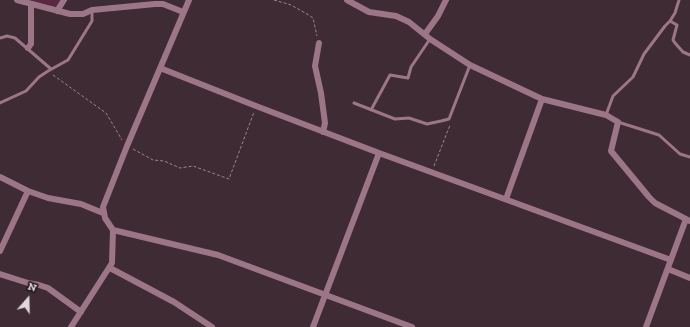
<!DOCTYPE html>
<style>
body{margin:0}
#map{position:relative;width:690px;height:327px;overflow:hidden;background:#3f2b34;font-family:"Zilla Slab",serif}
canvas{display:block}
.north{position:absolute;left:8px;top:279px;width:40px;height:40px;-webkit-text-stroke:3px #20171a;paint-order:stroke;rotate:20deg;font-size:11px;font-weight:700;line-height:16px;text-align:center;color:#e2d5da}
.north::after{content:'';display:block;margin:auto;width:14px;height:18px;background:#e2d5da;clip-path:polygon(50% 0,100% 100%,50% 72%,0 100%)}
</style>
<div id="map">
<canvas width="690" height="327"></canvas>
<div class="north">N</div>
</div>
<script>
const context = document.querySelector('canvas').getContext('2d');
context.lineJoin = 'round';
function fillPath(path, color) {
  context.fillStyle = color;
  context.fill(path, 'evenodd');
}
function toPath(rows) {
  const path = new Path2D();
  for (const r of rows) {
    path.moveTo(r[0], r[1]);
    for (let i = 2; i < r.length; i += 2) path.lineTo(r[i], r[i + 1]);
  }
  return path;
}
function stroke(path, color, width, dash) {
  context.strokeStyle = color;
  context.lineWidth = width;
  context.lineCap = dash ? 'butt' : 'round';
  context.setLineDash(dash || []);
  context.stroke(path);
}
fillPath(toPath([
 [28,0,61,0,57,7]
]), '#5a2941');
stroke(toPath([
 [274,0,291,5,307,14,313,18,317,36],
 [53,75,106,113,122,140],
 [133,149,153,160,164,161,180,168,193,166,229,179,254,112],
 [434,166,450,125]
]), '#97878e', 1, [3, 2]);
stroke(toPath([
 [670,21,677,25,673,40,675,43,683,52,690,55],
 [0,38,7,36,15,38,51,69],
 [0,103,26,91,39,77,48,71,68,60,92,21,92,10],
 [354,103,395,119,409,118,427,124,441,121,449,119,470,65],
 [371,110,390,75,408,78,411,67,430,39],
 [606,115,613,96,633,77,644,54,665,26,670,21,675,13,679,0],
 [618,122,659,135,680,154,690,157]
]), '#9c7686', 3);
stroke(toPath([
 [17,0,70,14,83,14,92,10,155,4,163,4,183,12],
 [347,0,369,12,396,16,409,22,430,39,470,65,542,99,606,115,618,122,611,151,649,197,655,203,690,221],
 [57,11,64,0],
 [425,34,438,16,446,0],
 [319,43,315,66,321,93,325,123,323,132],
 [28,48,31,44,31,4],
 [160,68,256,106,379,153,671,260],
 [0,177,28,191,48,198,81,204,103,213],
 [506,199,542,99],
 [113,230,218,255,412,327],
 [0,251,28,191],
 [110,268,174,302,212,327],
 [668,269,690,278],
 [0,274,28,283,39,285,48,288,81,312],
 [71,327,112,263,113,230,105,218,103,207,127,146,189,0],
 [313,327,379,153],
 [646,327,686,219]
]), '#9c7686', 6);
</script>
